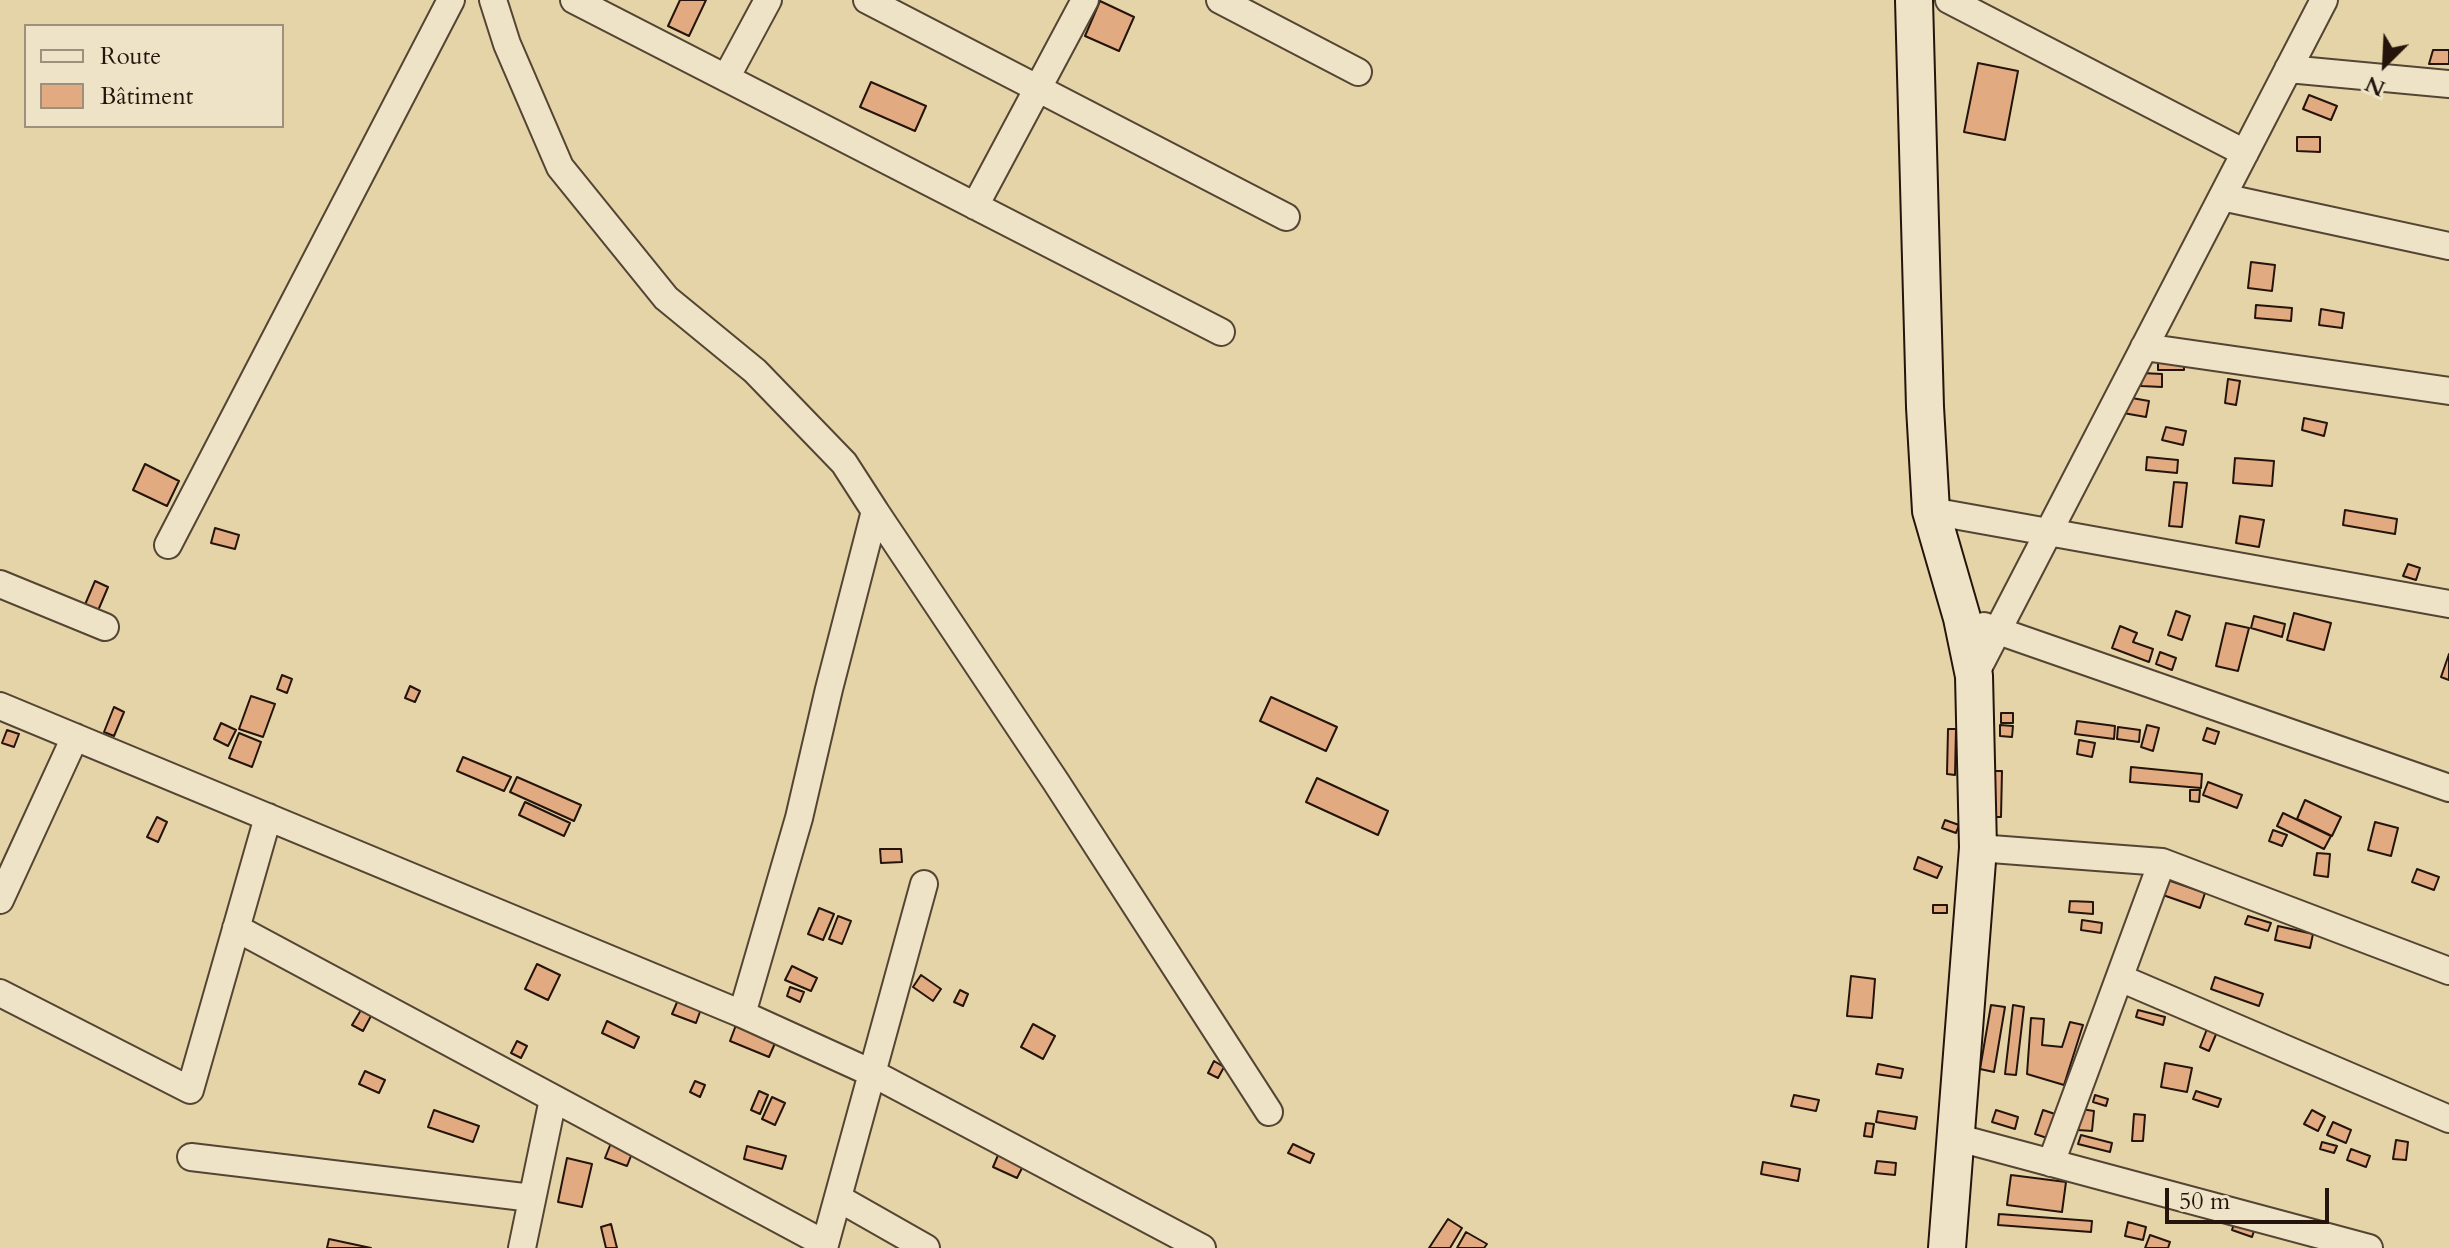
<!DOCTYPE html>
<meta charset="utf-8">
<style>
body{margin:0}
#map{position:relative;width:2449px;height:1248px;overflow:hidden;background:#e5d4a7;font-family:Cardo,serif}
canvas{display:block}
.legend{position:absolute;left:24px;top:24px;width:260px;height:104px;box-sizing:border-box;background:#eee3c6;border:2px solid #9d907c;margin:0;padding:10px 14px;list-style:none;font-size:24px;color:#24140c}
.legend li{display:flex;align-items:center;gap:16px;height:40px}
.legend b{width:40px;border:2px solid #9d907c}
.north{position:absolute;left:2345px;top:24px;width:80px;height:80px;-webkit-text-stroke:6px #eee3c6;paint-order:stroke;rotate:204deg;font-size:22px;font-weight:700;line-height:32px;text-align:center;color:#24140c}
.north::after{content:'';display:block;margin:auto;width:28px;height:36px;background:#24140c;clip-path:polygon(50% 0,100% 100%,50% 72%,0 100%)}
.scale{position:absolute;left:2165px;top:1188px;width:164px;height:36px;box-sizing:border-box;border:4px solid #24140c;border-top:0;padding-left:10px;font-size:24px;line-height:28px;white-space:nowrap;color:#24140c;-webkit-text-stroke:6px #eee3c6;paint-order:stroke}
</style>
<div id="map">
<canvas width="2449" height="1248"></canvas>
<ul class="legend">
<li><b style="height:10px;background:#eee3c6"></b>Route</li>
<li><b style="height:22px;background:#e2aa80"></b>Bâtiment</li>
</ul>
<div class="north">N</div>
<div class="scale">50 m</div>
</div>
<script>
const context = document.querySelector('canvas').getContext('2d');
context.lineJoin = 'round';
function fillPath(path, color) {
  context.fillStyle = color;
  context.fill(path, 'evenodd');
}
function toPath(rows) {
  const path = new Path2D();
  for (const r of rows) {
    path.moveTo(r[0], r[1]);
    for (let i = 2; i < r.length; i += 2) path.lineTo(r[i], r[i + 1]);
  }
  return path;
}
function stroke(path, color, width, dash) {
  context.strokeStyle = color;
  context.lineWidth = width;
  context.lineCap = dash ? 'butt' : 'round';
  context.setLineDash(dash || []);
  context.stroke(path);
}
const building = toPath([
 [680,0,706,0,689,36,668,26,680,0],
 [1100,1,1134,17,1119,51,1085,36,1100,1],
 [2433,50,2449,50,2449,64,2429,64,2433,50],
 [1978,63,2018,71,2005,140,1964,132,1978,63],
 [871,82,926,106,915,131,860,107,871,82],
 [2309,95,2337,106,2331,120,2303,109,2309,95],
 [2297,137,2320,137,2320,152,2297,151,2297,137],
 [2251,262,2275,265,2272,291,2248,288,2251,262],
 [2256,305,2292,308,2291,321,2255,318,2256,305],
 [2321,309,2344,313,2342,328,2319,325,2321,309],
 [2158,355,2184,356,2184,370,2158,370,2158,355],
 [2142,373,2162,374,2162,387,2141,386,2142,373],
 [2228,379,2240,381,2236,405,2225,403,2228,379],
 [2126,397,2149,401,2146,417,2123,413,2126,397],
 [2304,418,2327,423,2324,436,2302,430,2304,418],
 [2166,427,2186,431,2183,445,2162,440,2166,427],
 [2147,457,2178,460,2177,473,2146,470,2147,457],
 [2235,458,2274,461,2272,486,2233,483,2235,458],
 [145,464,179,481,167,506,133,490,145,464],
 [2174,482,2187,483,2182,527,2169,526,2174,482],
 [2345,510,2397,519,2395,534,2343,525,2345,510],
 [2240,516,2264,520,2259,547,2236,543,2240,516],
 [215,528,239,535,235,549,211,543,215,528],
 [2408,564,2420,568,2416,580,2403,576,2408,564],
 [95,581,108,587,97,613,84,607,95,581],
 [2176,611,2190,616,2182,640,2168,635,2176,611],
 [2294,613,2331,623,2324,650,2287,640,2294,613],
 [2254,616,2285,624,2282,637,2251,628,2254,616],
 [2226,623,2249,628,2238,671,2216,666,2226,623],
 [2120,626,2137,633,2133,642,2153,649,2149,662,2112,648,2120,626],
 [2160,652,2176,658,2172,670,2156,664,2160,652],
 [2449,654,2449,680,2441,677,2449,654],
 [282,675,292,679,287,693,277,689,282,675],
 [410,686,420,691,415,702,405,698,410,686],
 [251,696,275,704,263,737,239,729,251,696],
 [1271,697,1337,727,1326,751,1260,721,1271,697],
 [114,707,124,712,114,736,104,732,114,707],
 [2001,713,2013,713,2013,723,2001,723,2001,713],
 [2077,721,2115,726,2114,739,2075,734,2077,721],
 [221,723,236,730,228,746,214,739,221,723],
 [2000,725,2013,726,2012,737,2000,736,2000,725],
 [2147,725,2159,728,2153,751,2141,747,2147,725],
 [2118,727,2140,730,2139,742,2117,739,2118,727],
 [2207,728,2219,732,2215,744,2203,740,2207,728],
 [1948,729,1956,729,1955,775,1947,774,1948,729],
 [7,730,19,734,14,747,2,743,7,730],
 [239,733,261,742,252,767,229,758,239,733],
 [2079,740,2095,743,2092,757,2077,754,2079,740],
 [463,757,511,777,504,791,457,771,463,757],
 [2131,767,2202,774,2201,788,2130,782,2131,767],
 [1990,771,2002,771,2001,817,1990,817,1990,771],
 [517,777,581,805,574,821,510,792,517,777],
 [1317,778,1388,811,1378,835,1306,802,1317,778],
 [2208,782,2242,795,2237,808,2203,795,2208,782],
 [2190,790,2200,790,2199,802,2190,801,2190,790],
 [2305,800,2341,817,2332,836,2297,819,2305,800],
 [525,802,570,823,564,836,519,815,525,802],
 [2283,813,2331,836,2324,849,2277,826,2283,813],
 [157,817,167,822,158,842,147,837,157,817],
 [1945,820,1959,825,1956,833,1942,828,1945,820],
 [2375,822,2398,828,2391,856,2368,850,2375,822],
 [2273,830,2287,835,2282,846,2269,841,2273,830],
 [880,849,901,849,902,862,881,863,880,849],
 [2317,853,2330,854,2328,877,2314,875,2317,853],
 [1918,857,1942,867,1937,878,1914,869,1918,857],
 [2417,869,2439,877,2434,890,2412,882,2417,869],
 [2168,880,2205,893,2200,908,2163,895,2168,880],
 [2070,901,2093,902,2093,914,2069,912,2070,901],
 [1933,905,1947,905,1947,913,1933,913,1933,905],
 [819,908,834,914,823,940,808,934,819,908],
 [838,916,851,921,842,944,829,939,838,916],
 [2248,916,2271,923,2268,931,2245,924,2248,916],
 [2082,920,2102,923,2101,933,2081,930,2082,920],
 [2278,926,2313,934,2310,948,2275,940,2278,926],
 [537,964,560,975,548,1000,525,989,537,964],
 [792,966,817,978,811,991,785,980,792,966],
 [921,975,941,989,933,1001,913,987,921,975],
 [1851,976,1875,979,1872,1018,1847,1016,1851,976],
 [2215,977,2263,994,2259,1006,2211,989,2215,977],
 [790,987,804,992,800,1002,787,996,790,987],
 [960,990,968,994,963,1006,954,1002,960,990],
 [678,1000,701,1009,696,1023,672,1014,678,1000],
 [1991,1005,2005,1007,1994,1072,1980,1069,1991,1005],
 [2013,1005,2024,1007,2016,1075,2005,1074,2013,1005],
 [361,1010,371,1016,363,1031,352,1025,361,1010],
 [2138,1010,2165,1017,2163,1025,2136,1017,2138,1010],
 [2031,1018,2044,1019,2042,1045,2062,1047,2070,1022,2083,1025,2064,1085,2027,1074,2031,1018],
 [607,1021,639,1037,634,1048,602,1033,607,1021],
 [1033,1024,1055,1036,1043,1059,1021,1047,1033,1024],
 [736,1025,776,1041,769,1057,730,1041,736,1025],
 [2207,1029,2217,1032,2209,1051,2200,1047,2207,1029],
 [517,1041,527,1046,521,1058,511,1053,517,1041],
 [1214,1061,1224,1067,1218,1078,1208,1073,1214,1061],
 [2165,1063,2192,1068,2187,1092,2161,1087,2165,1063],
 [1878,1064,1903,1069,1901,1078,1876,1074,1878,1064],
 [365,1071,385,1080,379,1093,359,1084,365,1071],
 [695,1081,705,1085,700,1097,690,1092,695,1081],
 [759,1091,768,1095,760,1114,751,1110,759,1091],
 [2196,1091,2221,1099,2218,1107,2193,1099,2196,1091],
 [1794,1095,1819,1100,1816,1111,1791,1106,1794,1095],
 [2095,1095,2108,1099,2106,1106,2093,1102,2095,1095],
 [772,1097,785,1103,775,1125,762,1119,772,1097],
 [2081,1109,2094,1111,2092,1131,2078,1130,2081,1109],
 [434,1110,479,1126,473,1142,428,1127,434,1110],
 [1996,1110,2018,1117,2015,1129,1992,1122,1996,1110],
 [2043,1110,2055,1114,2047,1138,2035,1134,2043,1110],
 [2312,1110,2325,1117,2318,1131,2304,1124,2312,1110],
 [1878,1111,1917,1117,1915,1129,1876,1122,1878,1111],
 [2134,1114,2145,1115,2143,1141,2132,1141,2134,1114],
 [2333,1122,2351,1130,2346,1143,2327,1135,2333,1122],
 [1866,1123,1874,1124,1872,1137,1864,1136,1866,1123],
 [2081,1135,2112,1143,2110,1152,2078,1144,2081,1135],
 [2396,1140,2408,1142,2406,1160,2393,1159,2396,1140],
 [2322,1142,2337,1146,2334,1153,2320,1149,2322,1142],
 [611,1143,633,1151,627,1166,605,1158,611,1143],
 [1293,1144,1314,1154,1310,1163,1288,1153,1293,1144],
 [747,1146,786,1156,782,1169,744,1159,747,1146],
 [2351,1149,2370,1156,2366,1167,2347,1160,2351,1149],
 [999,1153,1024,1164,1017,1178,993,1167,999,1153],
 [567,1158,592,1164,582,1207,558,1202,567,1158],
 [1877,1161,1896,1163,1895,1175,1875,1173,1877,1161],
 [1763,1162,1800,1169,1798,1181,1761,1174,1763,1162],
 [2011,1175,2066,1182,2062,1212,2007,1205,2011,1175],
 [1999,1214,2092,1221,2091,1232,1998,1225,1999,1214],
 [1448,1219,1462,1228,1450,1248,1429,1248,1448,1219],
 [2235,1221,2255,1228,2252,1237,2232,1230,2235,1221],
 [2128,1222,2146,1227,2143,1240,2125,1236,2128,1222],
 [611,1224,617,1248,606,1248,601,1227,611,1224],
 [1466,1232,1487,1244,1484,1248,1457,1248,1466,1232],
 [2150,1235,2170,1242,2168,1248,2145,1248,2150,1235],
 [329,1239,371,1248,327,1248,329,1239]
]);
fillPath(building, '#e2aa80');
stroke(building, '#24140c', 2);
const street = toPath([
 [493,0,507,44,560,167,666,298,755,371,844,463,875,511,829,689,799,818,742,1014],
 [574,0,1221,332],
 [867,0,1286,217],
 [1220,0,1358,72],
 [1949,0,2245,153],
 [2288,69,2449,84],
 [726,78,768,0],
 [2222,197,2449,246],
 [975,206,1085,0],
 [2144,347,2449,391],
 [875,511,1056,782,1269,1112],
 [1931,511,2449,604],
 [168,545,451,0],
 [0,584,105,627],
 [1984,626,2449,788],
 [1974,676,2324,0],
 [0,706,742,1014,874,1074,1202,1248],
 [1978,848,2162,862,2449,971],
 [0,900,75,737],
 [236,928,825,1244],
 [2120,978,2449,1119],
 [0,993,190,1090,268,817],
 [1955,1137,2369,1248],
 [191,1157,532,1198],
 [2051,1163,2162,862],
 [838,1198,926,1248],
 [522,1248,553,1099],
 [824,1248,924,884]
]);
const secondary = toPath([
 [1914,0,1925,407,1931,511,1962,618,1974,676,1978,848,1947,1248]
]);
stroke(street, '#544433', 30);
stroke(secondary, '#24140c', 40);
stroke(street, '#eee3c6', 26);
stroke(secondary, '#eee3c6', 36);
</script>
